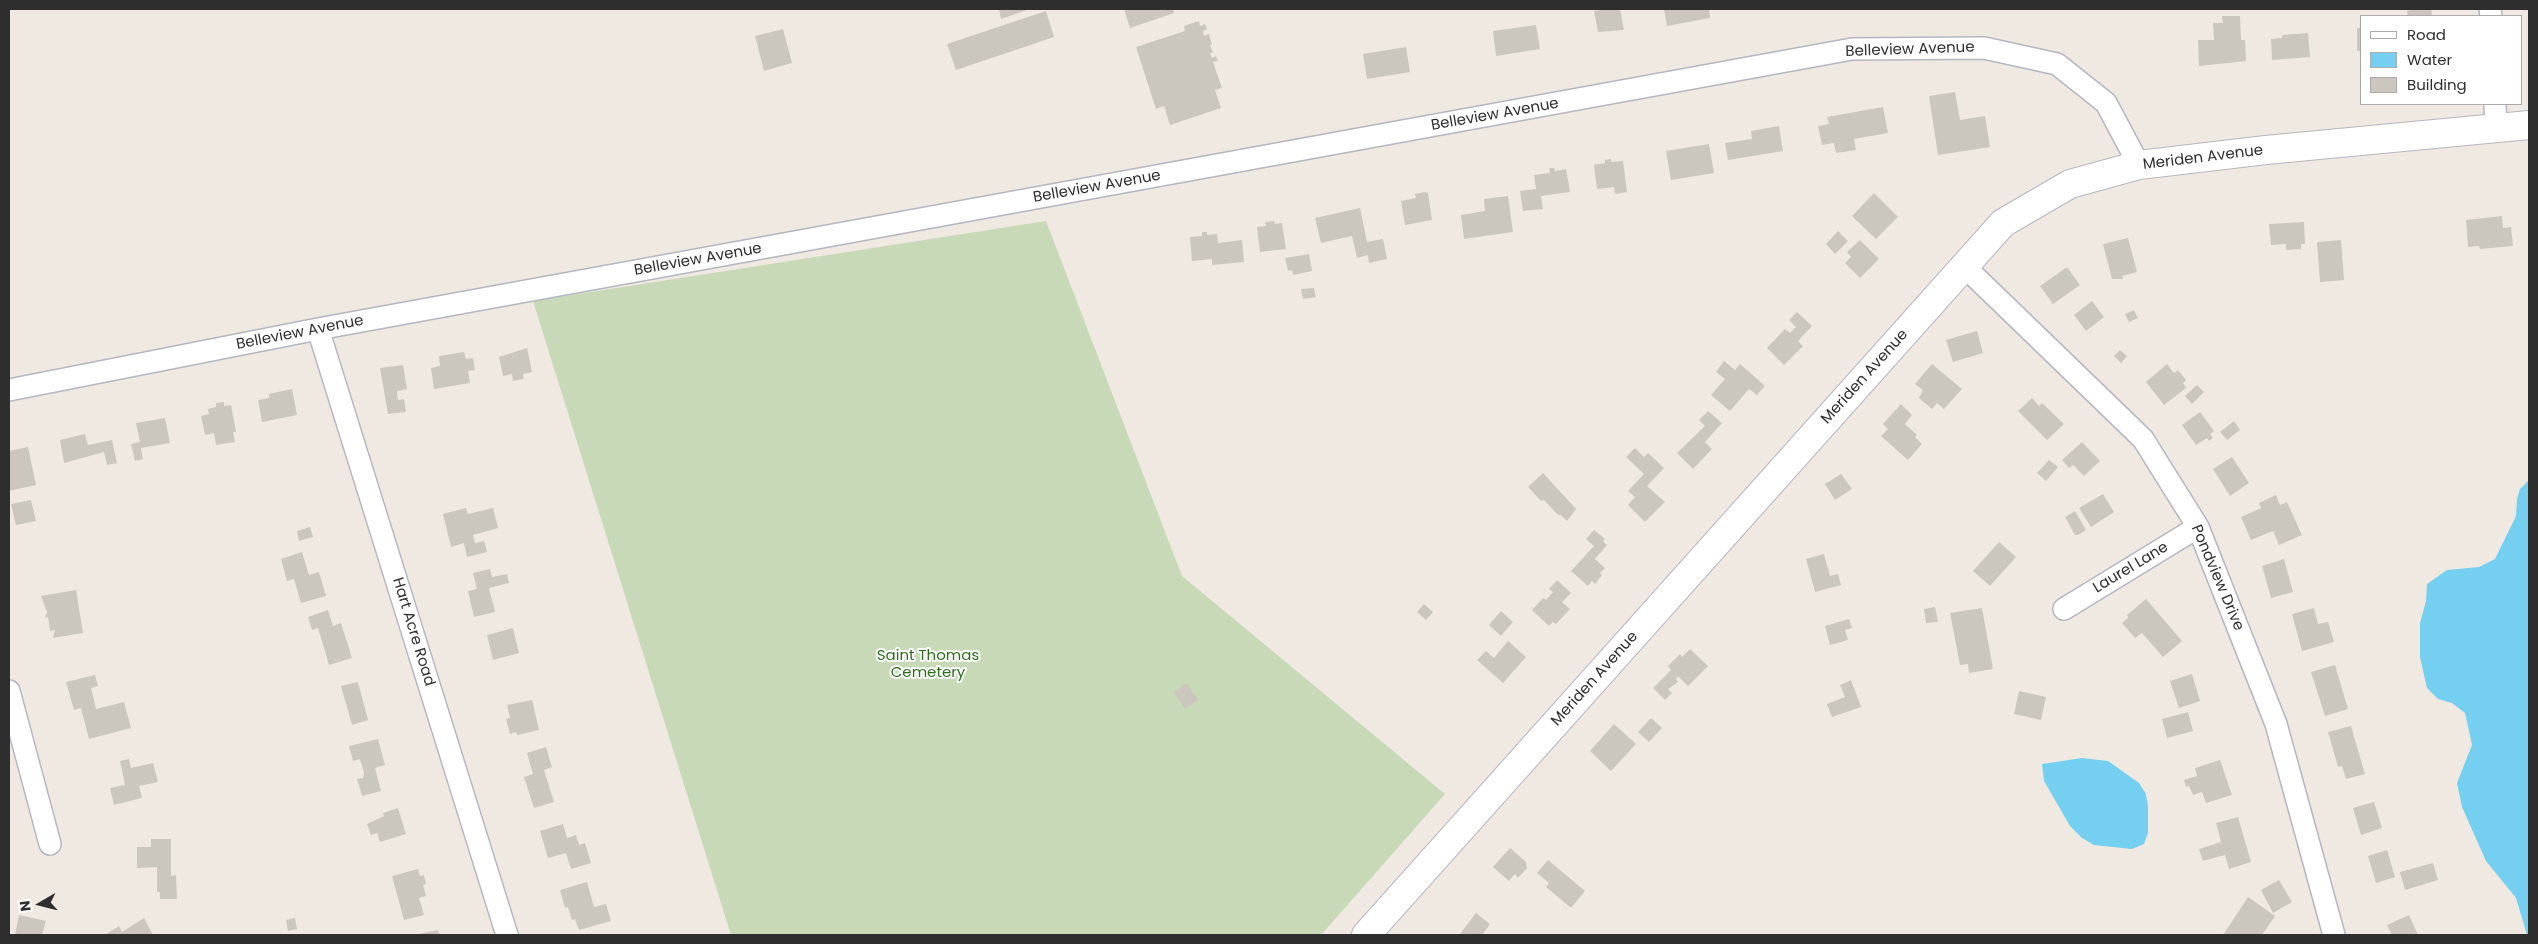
<!DOCTYPE html>
<style>
body{margin:0}
#map{position:relative;width:2538px;height:944px;overflow:hidden;background:#efe9e1;font-family:Poppins,sans-serif}
canvas{display:block}
.frame{position:absolute;inset:0;border:10px solid #2e2e2e;pointer-events:none}
.legend{position:absolute;left:2360px;top:15px;width:162px;height:90px;box-sizing:border-box;background:#fff;border:1px solid #ababab;margin:0;padding:6px 9px;list-style:none;font-size:15px;color:#2e2e2e}
.legend li{display:flex;align-items:center;gap:10px;height:25px}
.legend b{width:25px;border:1px solid #ababab}
.north{position:absolute;left:15px;top:879px;width:50px;height:50px;-webkit-text-stroke:4px #fff;paint-order:stroke;rotate:262deg;font-size:14px;font-weight:700;line-height:20px;text-align:center;color:#2e2e2e}
.north::after{content:'';display:block;margin:auto;width:18px;height:22px;background:#2e2e2e;clip-path:polygon(50% 0,100% 100%,50% 72%,0 100%)}
</style>
<div id="map">
<canvas width="2538" height="944"></canvas>
<div class="frame"></div>
<ul class="legend">
<li><b style="height:6px;background:#fff"></b>Road</li>
<li><b style="height:14px;background:#75cff0"></b>Water</li>
<li><b style="height:14px;background:#cbc7bf"></b>Building</li>
</ul>
<div class="north">N</div>
</div>
<script>
const context = document.querySelector('canvas').getContext('2d');
context.lineJoin = 'round';
function fillPath(path, color) {
  context.fillStyle = color;
  context.fill(path, 'evenodd');
}
function toPath(rows) {
  const path = new Path2D();
  for (const r of rows) {
    path.moveTo(r[0], r[1]);
    for (let i = 2; i < r.length; i += 2) path.lineTo(r[i], r[i + 1]);
  }
  return path;
}
function stroke(path, color, width, dash) {
  context.strokeStyle = color;
  context.lineWidth = width;
  context.lineCap = dash ? 'butt' : 'round';
  context.setLineDash(dash || []);
  context.stroke(path);
}
function write(font, color, halo, rows, align = 'center') {
  context.font = font + ' Poppins,sans-serif';
  context.lineWidth = 4;
  context.setLineDash([]);
  context.textBaseline = 'middle';
  context.strokeStyle = halo;
  context.fillStyle = color;
  for (const [text, x, y, turn = 0] of rows) {
    context.save();
    context.translate(x, y);
    context.rotate((+turn || 0) * Math.PI / 180);
    context.textAlign = isNaN(turn) ? turn : align;
    if (halo) context.strokeText(text, 0, 0);
    context.fillText(text, 0, 0);
    context.restore();
  }
}
fillPath(toPath([
 [1046,221,1182,576,1445,794,1321,935,731,935,533,301]
]), '#c8d9b8');
fillPath(toPath([
 [2529,480,2529,935,2527,935,2516,898,2486,861,2462,807,2457,783,2472,745,2465,713,2452,703,2438,699,2427,688,2420,657,2420,623,2426,601,2427,584,2447,570,2479,567,2495,559,2516,516,2517,499,2520,489],
 [2082,758,2108,761,2139,783,2146,794,2148,807,2148,833,2144,844,2132,849,2094,845,2082,838,2070,826,2044,781,2042,764]
]), '#75cff0');
fillPath(toPath([
 [1003,9,1030,9,1001,19,999,10],
 [1124,9,1173,9,1174,13,1130,28],
 [1608,9,1620,9,1624,30,1598,32,1594,11],
 [1664,9,1709,9,1710,18,1667,26],
 [2414,9,2431,9,2432,16,2408,16,2407,11],
 [1046,11,1054,37,956,70,947,44],
 [2222,16,2240,16,2241,40,2245,40,2246,61,2199,66,2198,40,2214,40,2213,23,2223,23],
 [1199,21,1200,26,1205,24,1207,29,1203,31,1204,36,1209,34,1212,45,1210,45,1213,53,1210,53,1212,58,1216,56,1218,61,1213,62,1222,88,1215,90,1221,108,1170,125,1164,106,1156,109,1136,47,1185,31,1184,26],
 [1536,25,1540,49,1496,56,1493,31],
 [2357,28,2362,28,2362,51,2357,51],
 [783,29,792,63,764,71,755,36],
 [2308,33,2310,57,2272,60,2271,39,2282,38,2282,35],
 [1406,47,1410,72,1367,79,1363,54],
 [1955,92,1960,120,1985,116,1990,147,1938,155,1929,96],
 [1883,107,1888,133,1854,139,1856,150,1836,153,1834,143,1822,145,1818,126,1829,124,1827,117],
 [1779,126,1783,151,1728,160,1725,143,1752,139,1751,131],
 [1709,144,1714,173,1671,180,1666,151],
 [1611,159,1611,162,1623,161,1627,192,1615,194,1614,187,1597,189,1594,165,1605,163,1605,160],
 [1549,168,1554,168,1555,171,1566,169,1570,192,1541,196,1543,209,1523,211,1520,191,1536,189,1534,175,1550,173],
 [1425,192,1428,193,1432,220,1405,225,1401,201,1416,198,1415,194],
 [1874,193,1898,217,1876,239,1852,216],
 [1508,196,1513,232,1464,239,1461,215,1485,211,1484,199],
 [1360,208,1367,242,1383,239,1387,259,1369,263,1368,255,1357,258,1352,236,1321,243,1315,218],
 [2502,216,2503,228,2511,227,2513,246,2480,249,2479,246,2468,247,2466,220],
 [1274,221,1275,224,1282,223,1286,249,1260,252,1257,227,1266,226,1265,222],
 [2304,222,2305,244,2301,244,2301,249,2286,250,2286,244,2271,245,2269,224],
 [1838,231,1848,241,1835,254,1826,244],
 [1202,232,1207,232,1207,235,1217,234,1218,243,1242,240,1244,262,1212,265,1212,259,1192,261,1190,237,1202,236],
 [2128,238,2137,272,2122,276,2123,279,2112,279,2103,244],
 [1860,240,1879,259,1860,278,1845,263,1851,257,1847,252],
 [2341,240,2344,280,2320,282,2317,242],
 [1309,254,1312,271,1293,275,1292,270,1288,271,1285,258],
 [2067,267,2080,285,2053,304,2040,286],
 [1314,288,1316,297,1303,299,1301,289],
 [2092,301,2104,317,2086,331,2074,315],
 [2134,310,2138,318,2129,322,2125,314],
 [1797,312,1812,326,1798,341,1803,346,1784,365,1767,348,1785,329,1790,333,1796,327,1789,320],
 [1977,331,1983,353,1953,362,1946,340],
 [527,348,532,372,523,374,524,379,513,381,512,374,503,376,499,357],
 [2120,350,2127,356,2121,363,2114,356],
 [464,352,466,359,473,358,475,370,468,371,470,383,434,389,431,368,440,366,439,356],
 [1724,361,1735,370,1740,364,1765,386,1757,395,1749,389,1730,411,1711,395,1725,379,1716,372],
 [1932,364,1962,389,1944,409,1937,403,1932,409,1919,398,1923,390,1915,384],
 [2167,364,2174,373,2178,370,2186,380,2183,383,2186,388,2164,405,2146,382],
 [403,365,407,389,397,391,398,400,404,399,406,412,388,414,380,368],
 [2197,385,2204,392,2192,404,2185,396],
 [292,389,297,415,262,422,258,400,269,398,269,394],
 [2032,398,2039,406,2042,403,2064,424,2047,440,2018,411],
 [224,402,224,406,231,405,236,432,233,432,235,442,216,445,214,433,205,435,201,416,209,414,208,409,216,407,216,403],
 [1901,404,1912,415,1905,424,1917,435,1915,437,1922,444,1908,460,1881,436,1888,429,1883,424],
 [1708,411,1722,423,1705,442,1712,449,1693,469,1677,453,1705,426,1699,420],
 [2200,412,2214,431,2210,434,2213,438,2209,441,2207,438,2196,445,2182,425],
 [165,418,170,443,141,448,143,459,135,461,131,444,140,442,136,423],
 [2234,421,2240,430,2227,440,2220,432],
 [85,434,88,445,112,440,117,463,107,465,104,452,64,463,60,440],
 [2082,442,2100,461,2084,476,2073,465,2069,468,2062,460],
 [28,447,36,485,9,491,9,451],
 [1635,448,1644,457,1648,453,1664,468,1647,486,1665,502,1645,522,1628,505,1635,497,1628,491,1644,474,1626,457],
 [2232,457,2249,483,2230,496,2213,469],
 [2049,460,2058,467,2046,481,2037,473],
 [1543,473,1576,509,1567,521,1561,515,1558,515,1544,500,1541,501,1528,487],
 [1841,474,1852,489,1835,500,1825,484],
 [2103,494,2114,512,2091,527,2079,508],
 [2276,495,2280,505,2287,502,2302,535,2279,545,2273,531,2251,540,2241,517,2261,508,2259,503],
 [31,500,36,521,16,525,11,504],
 [466,508,468,514,493,508,498,528,473,535,475,543,484,541,487,552,467,557,464,543,451,547,443,514],
 [2075,511,2086,530,2078,535,2075,535,2065,517],
 [310,527,313,537,299,541,297,531],
 [1594,530,1605,539,1603,541,1607,545,1595,559,1605,568,1600,573,1602,575,1595,584,1592,581,1588,586,1571,571,1594,546,1586,539],
 [1999,542,2016,557,1990,586,1973,571],
 [302,552,309,575,319,572,326,596,301,603,294,579,287,581,281,559],
 [1824,554,1830,576,1838,574,1841,585,1815,592,1806,559],
 [2284,559,2293,592,2271,598,2262,566],
 [490,569,492,577,507,574,509,583,489,588,495,612,474,617,468,591,477,589,473,573],
 [1557,580,1571,593,1562,602,1570,609,1556,624,1553,622,1549,626,1532,610,1543,598,1546,600,1553,592,1549,589],
 [76,590,83,633,53,638,55,630,50,631,48,617,45,618,47,612,41,596],
 [2146,599,2182,641,2163,657,2142,633,2135,638,2122,623,2128,618,2127,615],
 [1424,604,1433,612,1426,620,1417,612],
 [1935,607,1938,622,1926,623,1924,609],
 [1982,608,1993,669,1969,673,1968,664,1960,665,1950,613],
 [2314,608,2318,624,2328,622,2334,642,2302,651,2292,614],
 [328,610,333,626,341,623,352,658,329,665,318,628,312,630,308,617],
 [1501,611,1513,622,1501,636,1489,625],
 [1849,619,1852,628,1845,630,1848,640,1830,645,1825,626],
 [513,628,519,653,493,660,487,635],
 [1508,641,1526,657,1503,683,1477,660,1486,651,1494,658],
 [1690,649,1708,666,1688,686,1678,676,1676,679,1678,682,1668,689,1672,693,1665,700,1653,688,1671,670,1668,666,1680,654,1682,657],
 [2335,665,2348,709,2325,716,2311,672],
 [2192,674,2200,701,2179,708,2170,681],
 [95,675,98,686,91,688,96,709,124,702,131,728,89,739,81,708,74,710,66,682],
 [1851,680,1861,707,1832,717,1827,704,1845,697,1840,685],
 [358,682,368,720,352,725,341,686],
 [1187,683,1198,700,1185,709,1174,692],
 [2019,691,2046,697,2041,720,2014,714],
 [532,700,539,730,517,735,516,732,510,734,506,719,510,718,507,705],
 [2188,712,2193,731,2167,738,2162,719],
 [1651,718,1662,728,1649,742,1638,732],
 [1614,724,1636,744,1611,771,1590,751],
 [2351,726,2365,774,2346,779,2342,766,2338,767,2328,732],
 [378,739,385,765,375,768,381,791,362,796,357,779,363,778,364,773,360,759,353,761,349,746],
 [546,747,552,767,544,770,554,802,534,808,524,777,533,774,527,753],
 [129,759,131,768,153,763,158,782,139,786,142,798,114,805,110,788,125,785,120,761],
 [2220,760,2232,795,2206,803,2202,792,2193,795,2189,786,2186,787,2184,780,2197,776,2195,768],
 [2374,802,2382,828,2361,835,2353,808],
 [398,808,406,834,380,842,377,833,371,835,367,824,384,816,383,813],
 [2238,817,2251,862,2229,869,2225,855,2203,861,2199,849,2221,842,2216,823],
 [563,824,567,838,576,835,579,845,585,843,591,863,571,869,566,853,548,858,540,831],
 [151,839,171,839,171,876,176,875,177,899,160,899,160,892,157,892,157,867,137,868,137,847,151,847],
 [1510,848,1526,862,1527,868,1518,878,1515,874,1509,881,1493,867],
 [2387,850,2395,877,2376,883,2368,856],
 [1548,860,1585,891,1571,908,1546,887,1549,883,1537,873],
 [2433,863,2438,880,2405,890,2400,872],
 [418,869,420,876,424,875,426,884,423,885,426,896,419,898,424,915,404,920,392,876],
 [2279,880,2292,902,2273,913,2261,890],
 [587,882,594,907,606,904,611,921,579,930,575,919,572,920,568,907,565,908,560,890],
 [2248,897,2275,916,2262,935,2223,935],
 [1476,913,1490,924,1482,935,1454,935,1460,934],
 [19,915,46,921,42,935,15,935],
 [2409,915,2418,935,2392,935,2387,925],
 [144,918,153,935,105,935,119,926,122,932],
 [295,918,297,929,288,931,286,920],
 [438,930,440,935,418,935,418,934]
]), '#cbc7bf');
const street = toPath([
 [2490,9,2491,16],
 [2495,104,2496,128],
 [1964,266,2143,439,2198,527,2276,724,2334,935],
 [318,329,507,935],
 [9,390,318,329,1852,49,1984,48,2057,64,2106,103,2139,165],
 [2064,609,2198,527],
 [9,691,50,844]
]);
const secondary = toPath([
 [1366,935,2003,223,2070,184,2139,165,2266,150,2529,125]
]);
stroke(street, '#b4b7c1', 24);
stroke(secondary, '#b4b7c1', 30);
stroke(street, '#fff', 21);
stroke(secondary, '#fff', 28);
write('15px', '#2e2e2e', '#fff', [
 ["Belleview Avenue",1910,50,-2],
 ["Belleview Avenue",1495,115,-10],
 ["Meriden Avenue",2203,158,-7],
 ["Belleview Avenue",1097,187,-10],
 ["Belleview Avenue",698,260,-10],
 ["Belleview Avenue",300,333,-11],
 ["Meriden Avenue",1865,377,-48],
 ["Laurel Lane",2131,568,-31],
 ["Pondview Drive",2217,578,67],
 ["Hart Acre Road",413,632,73],
 ["Meriden Avenue",1595,679,-48]
]);
write('15px', '#2c6e1b', '#fff', [
 ["Saint Thomas",928,656],
 ["Cemetery",928,673]
]);
</script>
